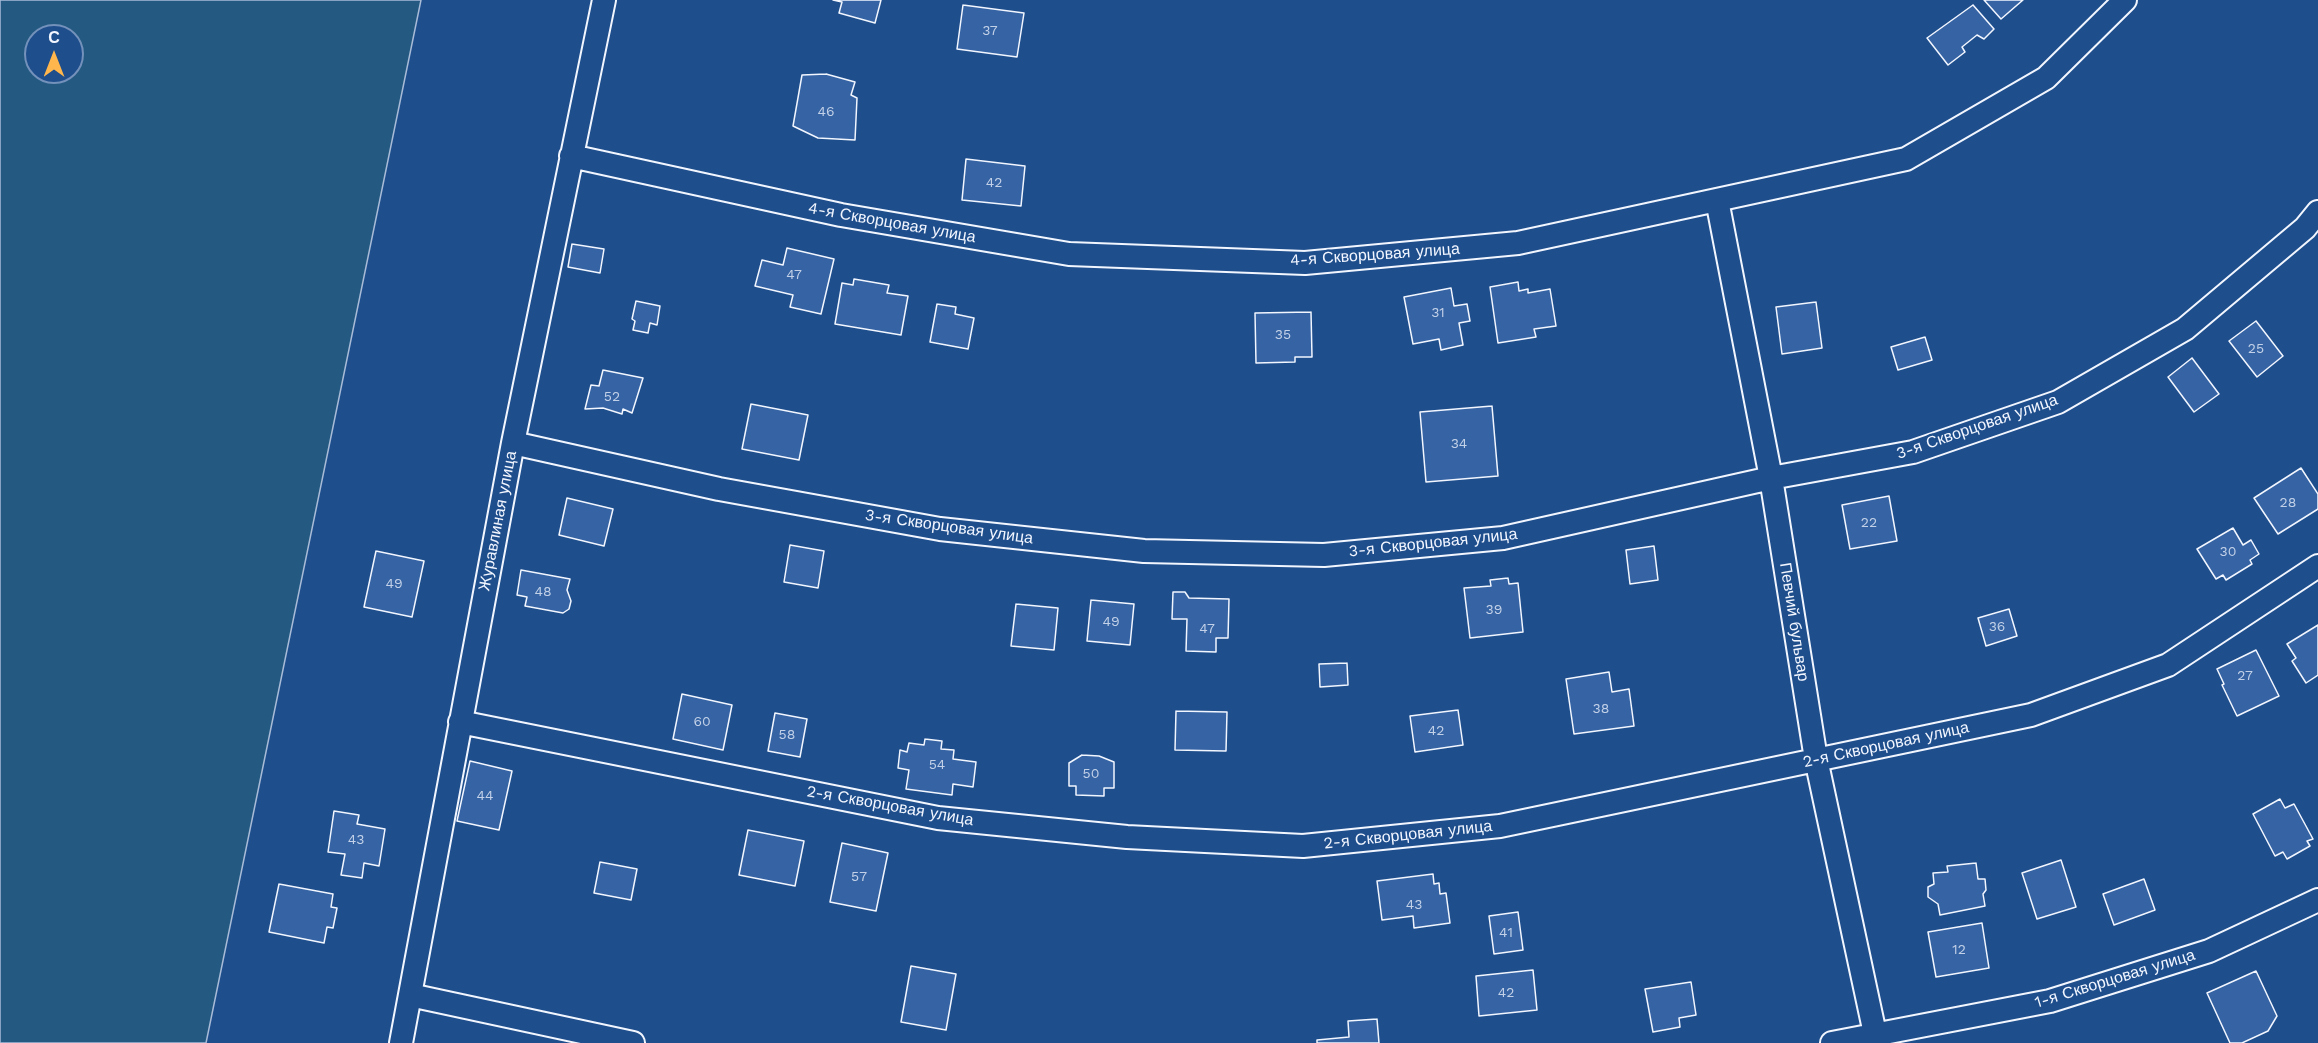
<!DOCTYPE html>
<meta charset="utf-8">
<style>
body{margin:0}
#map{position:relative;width:2318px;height:1043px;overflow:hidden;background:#1f4e8c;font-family:"Work Sans",sans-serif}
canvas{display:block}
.north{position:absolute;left:24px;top:24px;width:60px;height:60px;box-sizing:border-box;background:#1f4e8c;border:2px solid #7391ba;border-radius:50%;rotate:0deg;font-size:16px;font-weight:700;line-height:24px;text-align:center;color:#f2f6ff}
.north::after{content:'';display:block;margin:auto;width:21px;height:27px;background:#ffb74d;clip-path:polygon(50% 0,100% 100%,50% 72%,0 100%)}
</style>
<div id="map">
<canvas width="2318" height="1043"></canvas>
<div class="north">С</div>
</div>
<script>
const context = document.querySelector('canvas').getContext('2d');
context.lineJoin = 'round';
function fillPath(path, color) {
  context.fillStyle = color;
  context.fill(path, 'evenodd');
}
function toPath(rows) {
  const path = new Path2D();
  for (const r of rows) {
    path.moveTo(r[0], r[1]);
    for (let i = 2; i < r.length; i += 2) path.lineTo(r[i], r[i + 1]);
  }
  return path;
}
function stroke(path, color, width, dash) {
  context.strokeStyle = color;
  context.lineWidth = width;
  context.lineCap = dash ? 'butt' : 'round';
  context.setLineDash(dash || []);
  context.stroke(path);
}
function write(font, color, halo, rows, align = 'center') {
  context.font = font + ' "Work Sans",sans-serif';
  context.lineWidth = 4.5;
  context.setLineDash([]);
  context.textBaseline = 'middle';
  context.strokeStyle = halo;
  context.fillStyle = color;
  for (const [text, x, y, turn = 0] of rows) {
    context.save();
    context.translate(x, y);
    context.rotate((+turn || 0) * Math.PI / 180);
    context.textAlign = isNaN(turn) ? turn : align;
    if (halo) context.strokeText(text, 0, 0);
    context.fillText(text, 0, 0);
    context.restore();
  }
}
const green = toPath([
 [0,0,421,0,206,1043,0,1043,0,0],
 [36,36,72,36,72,72,36,72,36,36]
]);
fillPath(green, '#245a82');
stroke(green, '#a8bbd7', 1.5);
const building = toPath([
 [833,0,881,0,875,23,839,13,842,2,833,0],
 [1984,0,2023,0,2001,19,1984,0],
 [963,5,1024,13,1017,57,957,49,963,5],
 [1973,5,1994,29,1984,39,1977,35,1962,47,1965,52,1948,65,1927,38,1973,5],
 [826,74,855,82,851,95,857,98,855,140,818,138,793,126,802,75,826,74],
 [966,159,1025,166,1021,206,962,200,966,159],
 [572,244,604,249,600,273,568,267,572,244],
 [787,248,834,259,821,314,790,307,793,295,755,286,762,260,783,265,787,248],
 [854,279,889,285,887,293,908,296,901,335,835,324,842,283,853,285,854,279],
 [1518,282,1519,291,1528,289,1528,293,1550,289,1556,326,1534,329,1536,337,1498,343,1490,287,1518,282],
 [1451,288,1454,306,1467,304,1470,321,1459,323,1463,345,1441,350,1439,339,1413,344,1404,297,1451,288],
 [636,301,660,306,657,325,650,323,648,333,633,330,635,321,632,319,636,301],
 [1816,302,1822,348,1782,354,1776,307,1816,302],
 [937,304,956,307,955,314,974,318,968,349,930,342,937,304],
 [1311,312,1312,357,1295,357,1295,362,1256,363,1255,313,1311,312],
 [2256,321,2283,356,2257,377,2229,341,2256,321],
 [1925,337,1932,360,1898,370,1891,347,1925,337],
 [2192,358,2219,394,2194,412,2168,377,2192,358],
 [603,370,643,378,632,413,623,409,622,414,603,408,585,409,591,385,599,386,603,370],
 [751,404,808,415,799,460,742,449,751,404],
 [1492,406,1498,476,1426,482,1420,412,1492,406],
 [2301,468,2318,494,2318,509,2278,534,2254,498,2301,468],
 [1889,496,1897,541,1850,549,1842,505,1889,496],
 [567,498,613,509,604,546,559,535,567,498],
 [2233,528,2243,545,2251,540,2259,554,2250,560,2252,564,2226,580,2223,575,2216,579,2197,549,2233,528],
 [790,545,824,551,818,588,784,582,790,545],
 [1654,546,1658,580,1630,584,1626,550,1654,546],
 [376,551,424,561,412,617,364,607,376,551],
 [521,570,570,579,567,590,571,601,569,609,563,613,525,606,527,597,517,595,521,570],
 [1508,578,1509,584,1518,583,1523,632,1470,638,1464,588,1491,586,1490,580,1508,578],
 [1173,592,1185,592,1189,598,1229,599,1228,638,1216,638,1216,652,1186,651,1187,619,1172,619,1173,592],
 [1091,600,1134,604,1130,645,1087,641,1091,600],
 [1016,604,1058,608,1054,650,1011,646,1016,604],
 [2009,609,2017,636,1986,646,1978,618,2009,609],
 [2318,625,2318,675,2306,683,2292,661,2296,658,2287,644,2318,625],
 [2256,650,2279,696,2237,716,2222,685,2224,684,2217,669,2256,650],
 [1347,663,1348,685,1320,687,1319,664,1347,663],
 [1609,672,1612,692,1629,689,1634,726,1574,734,1566,679,1609,672],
 [682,694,732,705,723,750,673,739,682,694],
 [1458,710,1463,745,1415,752,1410,716,1458,710],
 [1176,711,1227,712,1226,751,1175,750,1176,711],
 [775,713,807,719,800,757,768,751,775,713],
 [925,739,942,741,941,749,954,750,953,759,976,762,973,787,953,784,952,795,906,789,909,770,898,768,900,750,907,752,909,743,924,745,925,739],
 [1082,755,1099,756,1114,762,1114,788,1104,788,1104,796,1076,795,1076,786,1069,786,1069,763,1082,755],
 [470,761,512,771,499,830,457,821,470,761],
 [2280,799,2285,808,2294,804,2313,839,2307,841,2310,846,2287,859,2283,852,2275,856,2253,814,2280,799],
 [334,811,359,815,357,824,385,829,379,866,364,863,362,878,341,875,345,854,328,852,334,811],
 [748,830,804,841,795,886,739,875,748,830],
 [842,843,888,853,876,911,830,902,842,843],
 [2061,860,2076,907,2037,919,2022,873,2061,860],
 [600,862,637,869,631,900,594,893,600,862],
 [1976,863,1978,879,1985,879,1986,890,1983,894,1985,906,1940,915,1938,904,1928,897,1928,887,1934,884,1933,873,1948,872,1947,866,1976,863],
 [1433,874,1434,884,1439,883,1440,894,1446,893,1450,923,1414,928,1413,916,1382,920,1377,881,1433,874],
 [2144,879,2155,910,2114,925,2103,894,2144,879],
 [279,884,333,894,331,907,337,908,333,928,327,927,324,943,269,932,279,884],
 [1518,912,1523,950,1494,954,1489,916,1518,912],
 [1982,923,1989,968,1936,977,1928,932,1982,923],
 [911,966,956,974,946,1030,901,1022,911,966],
 [1533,970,1537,1010,1479,1016,1476,976,1533,970],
 [2256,971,2277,1016,2268,1031,2242,1043,2230,1043,2207,993,2256,971],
 [1691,982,1696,1015,1679,1018,1680,1027,1653,1032,1645,989,1691,982],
 [1377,1019,1379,1043,1317,1043,1317,1040,1349,1037,1348,1021,1377,1019]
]);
fillPath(building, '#3563a3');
stroke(building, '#f2f6ff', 1.5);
const minor = toPath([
 [571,156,841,215,1069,254,1305,263,1518,243,1906,159,2046,78,2125,0],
 [1717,200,1771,478,1816,759,1877,1043],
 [513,443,719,489,940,529,1144,551,1324,555,1503,538,1771,478,1913,452,2058,402,2185,329,2305,228,2318,212],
 [460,722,938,818,1127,837,1303,846,1500,826,2031,715,2168,665,2318,566],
 [410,995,633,1043],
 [401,1043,513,443,604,0],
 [1832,1043,2050,1001,2209,951,2318,900]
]);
stroke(minor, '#f2f6ff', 26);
stroke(minor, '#1f4e8c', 22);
write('14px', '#c3d1e8', null, [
 ["37",990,31],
 ["46",826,112],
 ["42",994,183],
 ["47",794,275],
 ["31",1438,313],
 ["35",1283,335],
 ["25",2256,349],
 ["52",612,397],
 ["34",1459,444],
 ["28",2288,503],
 ["22",1869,523],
 ["30",2228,552],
 ["49",394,584],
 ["48",543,592],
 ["39",1494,610],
 ["49",1111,622],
 ["36",1997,627],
 ["47",1207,629],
 ["27",2245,676],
 ["38",1601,709],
 ["60",702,722],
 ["42",1436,731],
 ["58",787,735],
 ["54",937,765],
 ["50",1091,774],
 ["44",485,796],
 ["43",356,840],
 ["57",859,877],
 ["43",1414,905],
 ["41",1506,933],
 ["12",1959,950],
 ["42",1506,993]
]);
write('16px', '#f2f6ff', '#1f4e8c', [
 ["4-я Скворцовая улица",892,223,10],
 ["4-я Скворцовая улица",1375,255,-4],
 ["3-я Скворцовая улица",1977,427,-19],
 ["Журавлиная улица",498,521,-79],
 ["3-я Скворцовая улица",949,527,8],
 ["3-я Скворцовая улица",1433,543,-6],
 ["Певчий бульвар",1794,622,81],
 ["2-я Скворцовая улица",1886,745,-12],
 ["2-я Скворцовая улица",890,806,10],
 ["2-я Скворцовая улица",1408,835,-6],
 ["1-я Скворцовая улица",2115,979,-17]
]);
</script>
